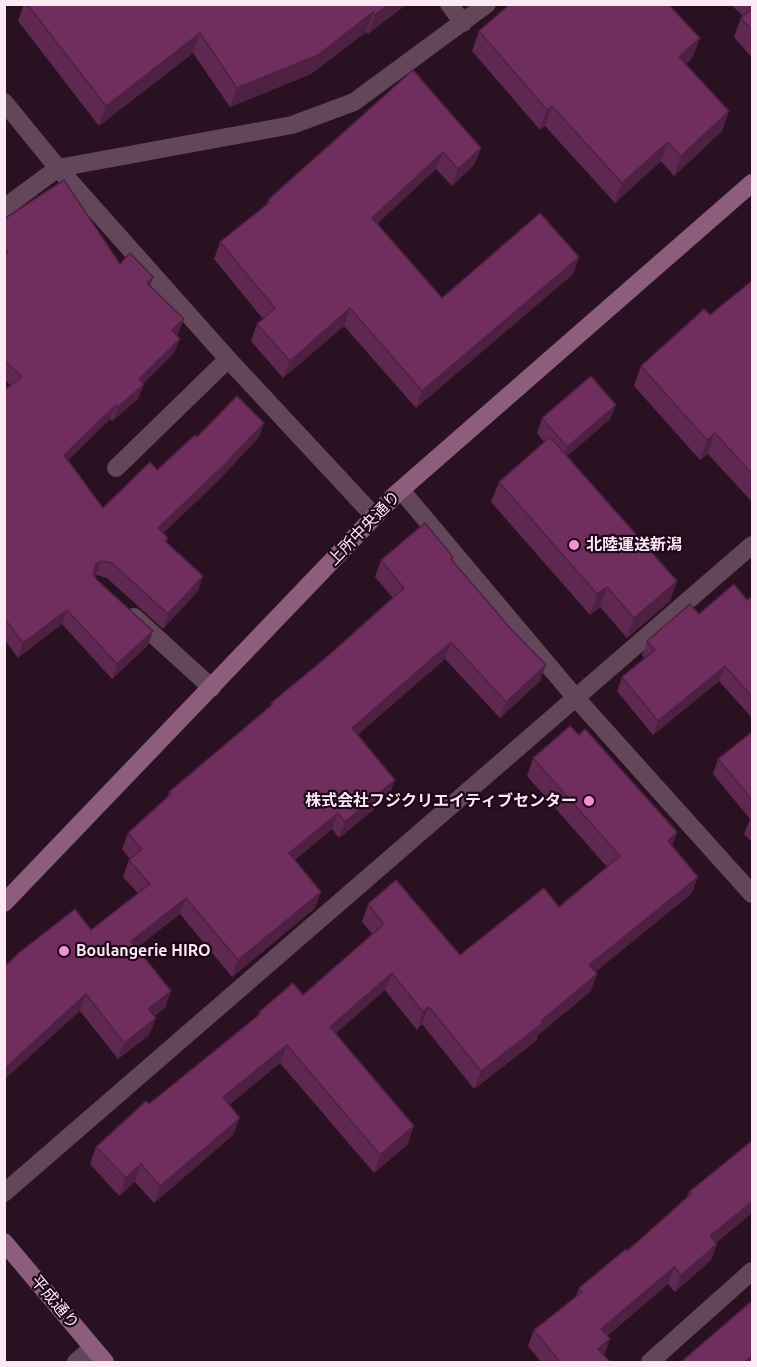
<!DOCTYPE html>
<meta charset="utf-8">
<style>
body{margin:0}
#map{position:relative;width:757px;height:1367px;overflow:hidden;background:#291122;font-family:Ubuntu,sans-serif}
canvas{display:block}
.frame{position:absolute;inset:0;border:6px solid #fbe9f4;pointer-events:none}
</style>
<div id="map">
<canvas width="757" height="1367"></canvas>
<div class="frame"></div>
</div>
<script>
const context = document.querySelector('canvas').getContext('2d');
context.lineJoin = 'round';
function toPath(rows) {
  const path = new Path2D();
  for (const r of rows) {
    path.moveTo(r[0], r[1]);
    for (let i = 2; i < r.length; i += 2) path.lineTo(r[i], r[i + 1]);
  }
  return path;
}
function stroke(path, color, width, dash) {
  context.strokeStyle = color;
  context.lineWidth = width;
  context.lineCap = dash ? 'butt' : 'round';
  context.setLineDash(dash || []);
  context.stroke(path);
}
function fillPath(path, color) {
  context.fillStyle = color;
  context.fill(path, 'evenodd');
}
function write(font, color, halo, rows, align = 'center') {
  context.font = font + ' Ubuntu,"Noto Sans JP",sans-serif';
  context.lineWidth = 4.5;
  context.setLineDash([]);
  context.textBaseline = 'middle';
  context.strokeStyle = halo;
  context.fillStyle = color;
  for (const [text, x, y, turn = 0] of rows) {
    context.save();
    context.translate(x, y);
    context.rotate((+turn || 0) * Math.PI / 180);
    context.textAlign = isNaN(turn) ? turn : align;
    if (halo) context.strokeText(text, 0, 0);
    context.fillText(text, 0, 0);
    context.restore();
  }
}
stroke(toPath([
 [449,4,463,23],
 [4,102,58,168,228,359,375,517],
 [4,208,58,168,292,125,354,102,487,4],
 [116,468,228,359],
 [401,490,575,697,752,894],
 [134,617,212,688],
 [4,1193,752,545],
 [76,1362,92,1348],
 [650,1362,752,1271]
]), '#63465a', 18);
stroke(toPath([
 [4,903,396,494,752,183],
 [4,1242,105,1362]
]), '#8d5d7e', 18);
fillPath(toPath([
 [24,4,407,4,368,34,366,32,311,74,230,107,193,53,99,126,18,21],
 [730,4,753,4,753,59,734,37,741,18,743,16],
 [671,7,700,38,692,58,686,64,729,111,722,131,674,176,661,161,615,203,545,126,540,130,472,51,479,31],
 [413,70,481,148,474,165,452,186,436,169,377,224,442,298,579,257,573,274,416,408,344,326,283,378,251,341,257,324,263,319,214,259,220,242,266,205,268,200],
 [4,219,153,277,150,285,184,319,178,334,177,336,174,353,143,384,138,399,112,421,110,419,68,460,103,508,157,470,197,437,259,437,219,480,163,533,168,538,167,542,198,591,163,629,107,578,96,575,95,576,97,580,153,631,148,645,112,679,62,624,18,658,4,639,4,390,10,385,4,379],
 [753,280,753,503,708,454,700,460,634,386,641,366,710,315],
 [542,418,610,419,567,456,677,581,670,601,627,638,600,607,590,615,491,502,499,482,544,442,537,433],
 [453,557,452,560,540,681,500,718,445,659,357,735,389,797,339,838,332,829,295,860,315,908,232,977,180,914,136,948,165,1008,154,1016,156,1018,149,1035,118,1059,80,1011,91,930,138,893,123,877,129,860,130,859,122,849,128,833,167,797,169,792,270,707,271,703,328,656,393,598,375,577,381,560],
 [753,595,753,719,719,681,653,735,617,691,622,677,644,658,642,655,647,641,699,614,747,600],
 [753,731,753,843,744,834,750,819,713,774,718,759],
 [533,758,672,846,698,877,691,894,595,972,591,991,538,1035,536,1041,474,1089,422,1024,417,1030,385,990,336,1033,408,1144,374,1173,280,1063,229,1105,233,1135,154,1203,135,1182,119,1196,90,1164,96,1147,257,1016,259,1012,303,995,372,934,362,922,368,904,460,955,559,907,607,867,527,776],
 [753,1140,753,1212,716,1243,717,1244,711,1260,675,1292,668,1284,607,1336,604,1355,610,1362,541,1362,528,1346,534,1330,576,1296,579,1288,627,1251,686,1198,689,1192]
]), '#5f2851');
fillPath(toPath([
 [389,4,407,4,368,34,375,15],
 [373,12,366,32,311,74,230,107,237,88],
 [200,33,193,53,99,126,106,106],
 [700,38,692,58,672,77,679,57],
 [552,106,545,126,540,130,547,110],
 [729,111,722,131,674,176,681,156],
 [668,142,661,161,615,203,622,183],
 [481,148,474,165,452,186,458,169],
 [443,152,436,169,365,235,372,218],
 [579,257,573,274,416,408,422,391],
 [153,277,148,291,147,283],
 [350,308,344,326,283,378,290,361],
 [184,319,178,334,167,345,172,330],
 [180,339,174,353,133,393,139,379],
 [144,384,138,399,112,421,118,407],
 [116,405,110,419,59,469,64,455],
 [616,405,610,419,561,462,567,447],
 [264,423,259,437,219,480,153,543,158,528],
 [715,433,708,454,700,460,707,440],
 [101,561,96,575,90,579,96,564],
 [203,576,198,591,163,629,168,614],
 [677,581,670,601,627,638,634,618],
 [607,587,600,607,590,615,597,594],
 [67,610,62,624,18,658,23,643],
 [153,631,148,645,112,679,117,664],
 [451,642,445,659,346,745,352,728],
 [546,665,540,681,500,718,506,702],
 [725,666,719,681,653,735,658,721],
 [395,780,389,797,339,838,345,822],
 [338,813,332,829,283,869,289,853],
 [677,832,671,850,668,841],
 [698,877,691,894,583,982,589,965],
 [321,892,315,908,232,977,238,960],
 [186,898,180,914,124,958,131,941],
 [392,973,385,990,324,1044,330,1027],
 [597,974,591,991,538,1035,536,1041,474,1089,481,1071],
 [171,991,165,1008,142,1026,148,1009],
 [86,994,80,1011,4,1080,4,1069],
 [429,1007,422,1024,417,1030,423,1012],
 [156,1018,149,1035,118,1059,124,1043],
 [287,1045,280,1063,217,1115,223,1097],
 [240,1118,233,1135,154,1203,160,1186],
 [414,1126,408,1144,374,1173,380,1155],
 [141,1164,135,1182,119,1196,126,1178],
 [753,1201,753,1212,704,1253,710,1236],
 [717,1244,711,1260,675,1292,681,1275],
 [674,1267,668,1284,595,1345,601,1329],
 [610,1339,604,1356,598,1349],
 [753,1355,753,1362,744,1362]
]), '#4e2042');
const building = toPath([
 [27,4,389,4,375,15,373,12,318,55,237,88,200,33,106,106,27,4],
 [510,4,668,4,700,38,679,57,729,111,681,156,668,142,622,183,552,106,547,110,479,31,510,4],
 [753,8,753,31,741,18,753,8],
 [413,70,481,148,458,169,443,152,372,218,442,298,540,213,579,257,422,391,350,308,290,361,257,324,275,308,220,242,270,202,268,200,413,70],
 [64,180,120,264,130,253,153,277,147,283,184,319,172,330,180,339,139,379,144,384,118,407,116,405,64,455,103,508,150,462,157,470,195,435,197,437,237,396,264,423,224,465,158,528,168,538,165,541,203,576,168,614,112,563,101,561,96,564,93,574,97,580,153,631,117,664,67,610,23,643,4,618,4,390,22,377,4,360,4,256,8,252,4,247,4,219,64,180],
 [753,280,753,475,715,433,707,440,641,366,704,309,710,315,753,280],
 [591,376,616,405,567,447,542,418,591,376],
 [550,437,677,581,634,618,607,587,597,594,499,482,550,437],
 [425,523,453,557,451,559,511,629,546,665,506,702,451,642,352,728,395,780,345,822,338,813,289,853,321,892,238,960,186,898,131,941,171,991,148,1009,156,1018,124,1043,86,994,4,1069,4,967,20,952,75,909,91,930,150,884,129,860,142,849,128,833,171,794,169,792,273,704,271,703,328,656,404,588,381,560,425,523],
 [734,584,747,600,753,595,753,698,725,666,658,721,622,677,655,650,647,641,690,604,699,614,734,584],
 [570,726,579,735,585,729,677,832,668,841,698,877,589,965,597,974,541,1021,543,1023,481,1071,429,1007,423,1012,392,973,330,1027,414,1126,380,1155,287,1045,223,1097,240,1118,160,1186,141,1164,126,1178,96,1147,146,1101,149,1104,260,1014,259,1012,293,983,303,995,384,924,368,904,396,880,460,955,544,888,559,907,620,856,533,758,570,726],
 [753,731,753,801,718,759,753,731],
 [753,1140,753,1201,710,1236,717,1244,681,1275,674,1267,601,1329,610,1339,598,1349,610,1362,560,1362,534,1330,582,1292,579,1288,626,1249,627,1251,691,1194,689,1192,753,1140],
 [753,1300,753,1355,744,1362,681,1362,753,1300]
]);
fillPath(building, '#6f2e5e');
stroke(building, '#4e2042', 1.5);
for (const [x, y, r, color] of [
 [574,545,6,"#f391d6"],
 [589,801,6,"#f391d6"],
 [64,951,6,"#f391d6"]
]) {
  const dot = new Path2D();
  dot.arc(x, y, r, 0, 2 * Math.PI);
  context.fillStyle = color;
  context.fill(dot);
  stroke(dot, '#1f0819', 2);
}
write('16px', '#fbe9f4', '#1f0819', [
 ["上所中央通り",364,528,-46],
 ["平成通り",55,1302,50]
]);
write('bold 16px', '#fbe9f4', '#1f0819', [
 ["北陸運送新潟",586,545],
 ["株式会社フジクリエイティブセンター",577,801,"right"],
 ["Boulangerie HIRO",76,951]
], 'left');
</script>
